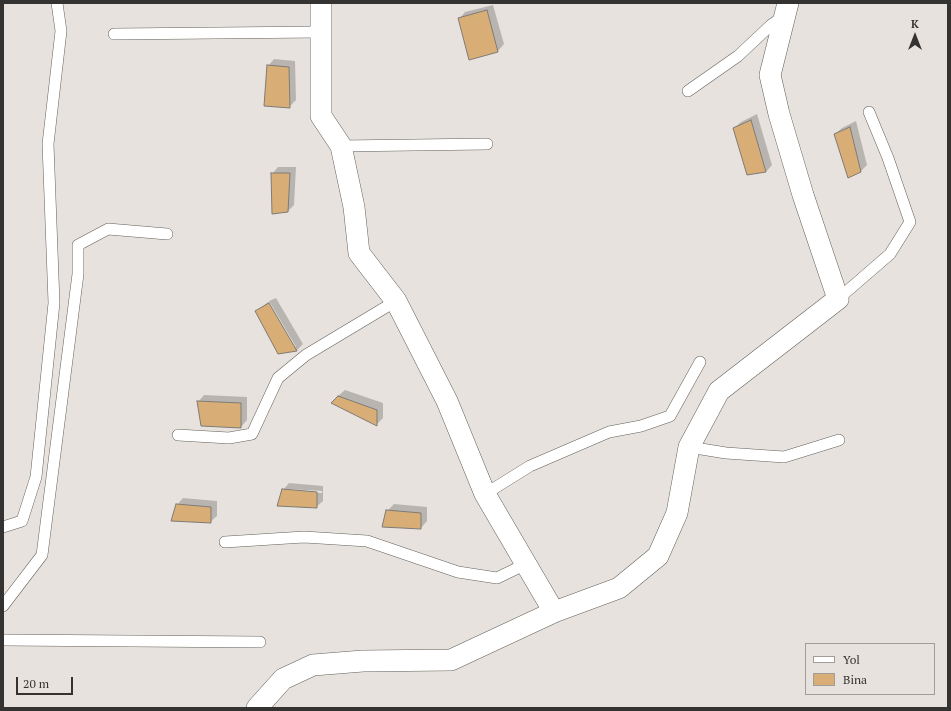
<!DOCTYPE html>
<style>
body{margin:0}
#map{position:relative;width:951px;height:711px;overflow:hidden;background:#e7e2dd;font-family:"PT Serif",serif}
canvas{display:block}
.frame{position:absolute;inset:0;border:4px solid #353331;pointer-events:none}
.legend{position:absolute;left:805px;top:643px;width:130px;height:52px;box-sizing:border-box;background:#e7e2dd;border:1px solid #a09c98;margin:0;padding:5px 7px;list-style:none;font-size:12px;color:#353331}
.legend li{display:flex;align-items:center;gap:8px;height:20px}
.legend b{width:20px;border:1px solid #a09c98}
.north{position:absolute;left:895px;top:16px;width:40px;height:40px;-webkit-text-stroke:3px #e7e2dd;paint-order:stroke;rotate:0deg;font-size:11px;font-weight:700;line-height:16px;text-align:center;color:#353331}
.north::after{content:'';display:block;margin:auto;width:14px;height:18px;background:#353331;clip-path:polygon(50% 0,100% 100%,50% 72%,0 100%)}
.scale{position:absolute;left:16px;top:677px;width:57px;height:18px;box-sizing:border-box;border:2px solid #353331;border-top:0;padding-left:5px;font-size:12px;line-height:14px;white-space:nowrap;color:#353331;-webkit-text-stroke:3px #e7e2dd;paint-order:stroke}
</style>
<div id="map">
<canvas width="951" height="711"></canvas>
<div class="frame"></div>
<ul class="legend">
<li><b style="height:5px;background:#fff"></b>Yol</li>
<li><b style="height:11px;background:#d9ae76"></b>Bina</li>
</ul>
<div class="north">K</div>
<div class="scale">20 m</div>
</div>
<script>
const context = document.querySelector('canvas').getContext('2d');
context.lineJoin = 'round';
function fillPath(path, color) {
  context.fillStyle = color;
  context.fill(path, 'evenodd');
}
function toPath(rows) {
  const path = new Path2D();
  for (const r of rows) {
    path.moveTo(r[0], r[1]);
    for (let i = 2; i < r.length; i += 2) path.lineTo(r[i], r[i + 1]);
  }
  return path;
}
function stroke(path, color, width, dash) {
  context.strokeStyle = color;
  context.lineWidth = width;
  context.lineCap = dash ? 'butt' : 'round';
  context.setLineDash(dash || []);
  context.stroke(path);
}
fillPath(toPath([
 [493,5,504,44,498,51,459,19,465,12],
 [274,59,295,61,296,100,289,107,268,66],
 [757,114,772,165,766,172,734,128,741,122],
 [856,121,867,165,860,172,835,134,842,128],
 [278,167,296,167,294,205,288,211,272,174],
 [276,298,303,344,297,350,279,353,256,312,268,302,294,347,296,347,269,301],
 [345,390,383,403,383,418,377,424,338,396],
 [204,395,247,397,247,420,241,427,198,402],
 [289,483,323,486,323,501,316,507,283,490],
 [286,489,322,491,322,493,286,491],
 [183,498,217,501,217,516,210,522,177,505],
 [394,504,427,507,427,521,421,528,387,511]
]), '#0003');
const building = toPath([
 [487,10,498,52,469,60,458,18,487,10],
 [267,65,289,67,290,108,264,106,267,65],
 [751,120,766,172,747,175,733,128,751,120],
 [850,127,861,172,848,178,834,134,850,127],
 [271,173,290,173,288,212,272,214,271,173],
 [269,303,297,351,278,354,255,311,269,303],
 [338,396,377,410,377,426,331,403,338,396],
 [197,401,241,403,241,428,201,426,197,401],
 [282,489,317,492,317,508,277,506,282,489],
 [176,504,211,507,211,523,171,521,176,504],
 [386,510,421,513,421,529,382,527,386,510]
]);
fillPath(building, '#d9ae76');
stroke(building, '#7e7a75', 1);
const service = toPath([
 [114,34,320,32],
 [688,91,738,56,771,25,784,16],
 [341,146,487,144],
 [838,299,890,254,910,222,888,158,869,112],
 [178,435,229,438,252,434,278,378,306,355,396,301],
 [689,447,726,453,784,457,839,440],
 [485,494,530,466,609,432,641,426,670,416,700,362],
 [3,527,22,521,36,477,54,303,48,144,61,31,57,3],
 [225,542,304,537,367,541,458,572,497,578,526,564],
 [3,606,42,555,78,274,78,245,108,229,167,234],
 [3,640,260,642]
]);
const minor = toPath([
 [321,3,321,116,341,146,354,207,359,253,396,301,447,401,485,494,554,612],
 [257,708,283,679,313,665,363,661,451,660,554,612,619,588,658,556,677,513,689,447,719,391,838,299,803,195,779,114,770,75,788,3]
]);
stroke(service, '#63605b', 12);
stroke(minor, '#63605b', 22);
stroke(service, '#fff', 11);
stroke(minor, '#fff', 21);
</script>
